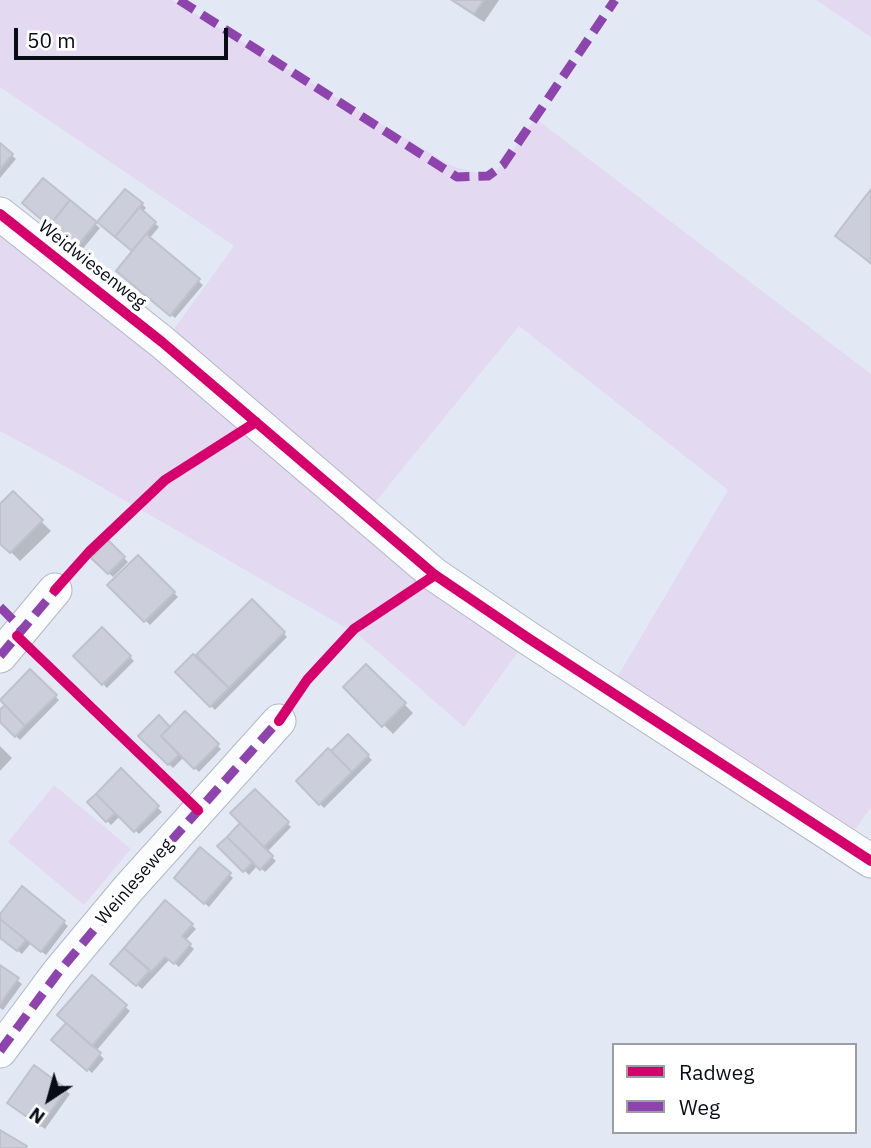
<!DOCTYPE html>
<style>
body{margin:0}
#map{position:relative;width:871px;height:1148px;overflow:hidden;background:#e3e9f4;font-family:"IBM Plex Sans",sans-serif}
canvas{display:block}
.legend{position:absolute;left:612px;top:1043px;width:245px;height:91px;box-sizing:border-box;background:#fff;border:2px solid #9c9ea2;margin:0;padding:9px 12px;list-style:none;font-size:21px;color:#080c17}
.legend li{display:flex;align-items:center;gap:14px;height:35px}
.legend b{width:35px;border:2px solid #9c9ea2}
.north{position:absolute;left:14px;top:1064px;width:70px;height:70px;-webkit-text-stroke:5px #fff;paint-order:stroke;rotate:216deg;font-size:19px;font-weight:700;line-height:28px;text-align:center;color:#080c17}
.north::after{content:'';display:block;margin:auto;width:24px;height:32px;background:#080c17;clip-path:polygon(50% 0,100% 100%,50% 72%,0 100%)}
.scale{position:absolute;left:14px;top:28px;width:214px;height:32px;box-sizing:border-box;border:4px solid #080c17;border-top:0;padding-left:9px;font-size:21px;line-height:24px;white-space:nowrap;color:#080c17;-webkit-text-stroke:5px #fff;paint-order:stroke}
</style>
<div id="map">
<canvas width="871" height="1148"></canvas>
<ul class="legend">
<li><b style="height:9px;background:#d6006c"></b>Radweg</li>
<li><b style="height:9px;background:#8e44ad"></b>Weg</li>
</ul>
<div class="north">N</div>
<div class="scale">50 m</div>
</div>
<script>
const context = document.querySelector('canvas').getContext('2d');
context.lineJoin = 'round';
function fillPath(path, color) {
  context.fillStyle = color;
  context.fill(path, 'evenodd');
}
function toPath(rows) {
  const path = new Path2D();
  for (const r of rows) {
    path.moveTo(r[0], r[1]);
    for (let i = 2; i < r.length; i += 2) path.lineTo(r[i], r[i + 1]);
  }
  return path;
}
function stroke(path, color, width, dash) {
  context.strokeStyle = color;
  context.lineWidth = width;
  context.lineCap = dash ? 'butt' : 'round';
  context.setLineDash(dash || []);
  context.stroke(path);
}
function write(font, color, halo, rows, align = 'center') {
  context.font = font + ' "IBM Plex Sans",sans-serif';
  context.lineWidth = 7;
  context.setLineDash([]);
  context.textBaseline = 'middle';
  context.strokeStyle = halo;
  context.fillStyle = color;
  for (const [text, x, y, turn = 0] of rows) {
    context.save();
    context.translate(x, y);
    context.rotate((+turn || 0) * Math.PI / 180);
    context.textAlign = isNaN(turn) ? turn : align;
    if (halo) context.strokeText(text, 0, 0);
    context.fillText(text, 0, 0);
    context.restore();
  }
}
fillPath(toPath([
 [0,0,172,0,452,166,487,176,503,165,535,118,871,374,871,807,845,844,609,691,728,490,519,326,363,517,525,642,464,727,360,636,77,473,0,431,0,225,156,354,234,246,0,87],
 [816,0,871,0,871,37],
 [54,785,131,849,84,905,8,842]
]), '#e3d9f0');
fillPath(toPath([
 [450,0,499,0,484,22],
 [0,145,16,159,0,178],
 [43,180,100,228,81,251,29,207],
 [871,192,871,265,837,236],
 [142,204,146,208,142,212,159,227,149,239,203,285,175,318,122,275,134,251,104,226],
 [13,494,51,531,20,561,0,541,0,507],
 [108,543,128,562,113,577,93,558],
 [138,557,178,597,150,625,110,585],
 [252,601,287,637,215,710,177,672,196,658],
 [102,629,134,661,107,688,75,656],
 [366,666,413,713,393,734,346,687],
 [30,671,59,700,20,740,0,720,0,713],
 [185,714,221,749,199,772,184,757,173,768,141,736,170,729],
 [348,736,372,760,324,808,298,781],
 [0,746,12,758,0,771],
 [121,770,162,812,139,834,120,816,111,825,89,802],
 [255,791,291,827,267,852,276,861,265,872,258,865,249,875,220,846,243,823],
 [229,874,233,878,209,907,180,882],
 [23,888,68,926,46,955,31,943,22,954,0,937,0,917],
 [165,902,196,929,185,941,194,949,179,967,170,959,142,989,117,968],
 [0,967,22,984,3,1010,0,1008],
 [92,978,130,1011,96,1051,104,1059,92,1073,58,1044],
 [34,1067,70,1094,45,1129,14,1107]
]), '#0003');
const building = toPath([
 [452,0,484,0,474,14,452,0],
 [0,143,13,154,0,169,0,143],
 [43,178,70,200,49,226,22,203,43,178],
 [125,189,143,203,115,237,97,222,125,189],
 [871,189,871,263,835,236,871,189],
 [70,200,97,222,76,248,49,226,70,200],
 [139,207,156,222,132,251,115,237,139,207],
 [146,234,200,279,170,316,116,271,146,234],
 [13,491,43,520,10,553,0,544,0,504,13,491],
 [108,540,125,557,108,574,91,558,108,540],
 [138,555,175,592,144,622,107,585,138,555],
 [252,599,285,632,229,688,196,655,252,599],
 [102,627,131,656,102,685,73,656,102,627],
 [193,654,229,688,210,707,175,672,193,654],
 [366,664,406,703,382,727,343,687,366,664],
 [30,669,57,695,25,726,0,700,30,669],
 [5,705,25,726,15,737,0,722,0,710,5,705],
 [185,711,219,744,194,769,161,736,185,711],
 [159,715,170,727,161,736,179,755,168,765,138,736,159,715],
 [348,734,369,755,352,772,331,751,348,734],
 [328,748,352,772,319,805,296,781,328,748],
 [121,768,159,806,134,832,96,794,121,768],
 [255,789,289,822,264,847,230,813,255,789],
 [96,794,115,813,106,822,87,802,96,794],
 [240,823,273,856,260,870,227,837,240,823],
 [227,837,253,862,243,872,217,846,227,837],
 [200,847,231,873,204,904,174,878,200,847],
 [22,886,65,921,41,952,0,919,0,914,22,886],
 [165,900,193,924,182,936,191,944,174,964,165,957,151,972,124,948,165,900],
 [0,919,26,940,17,951,0,938,0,919],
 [124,948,150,970,136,986,110,964,124,948],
 [0,965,19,978,0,1004,0,965],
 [92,975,127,1005,92,1046,57,1015,92,975],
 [66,1023,101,1053,87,1071,51,1040,66,1023],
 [34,1065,67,1089,40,1126,7,1103,34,1065],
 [0,1130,27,1146,26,1148,0,1148,0,1130]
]);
fillPath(building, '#cccedb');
stroke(building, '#bfc1cc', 2);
const minor = toPath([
 [0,214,162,342,435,575,528,638,871,861],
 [0,656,55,590],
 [0,1051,58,973,128,889,279,721]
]);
stroke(minor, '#b3b8c2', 35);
stroke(minor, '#fbfcfd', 33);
stroke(toPath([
 [179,0,457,177,488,176,503,165,615,0],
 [0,607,23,630],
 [0,656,59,586],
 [0,1051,58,973,128,889,282,717]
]), '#8e44ad', 9, [18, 9]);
stroke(toPath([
 [0,214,162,342,435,575,528,638,871,861],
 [55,590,89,552,165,480,256,422],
 [17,636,198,810],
 [279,721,307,680,354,629,435,575]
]), '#d6006c', 10);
write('18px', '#080c17', '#fff', [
 ["Weidwiesenweg",92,265,38],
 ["Weinleseweg",135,882,-49]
]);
</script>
